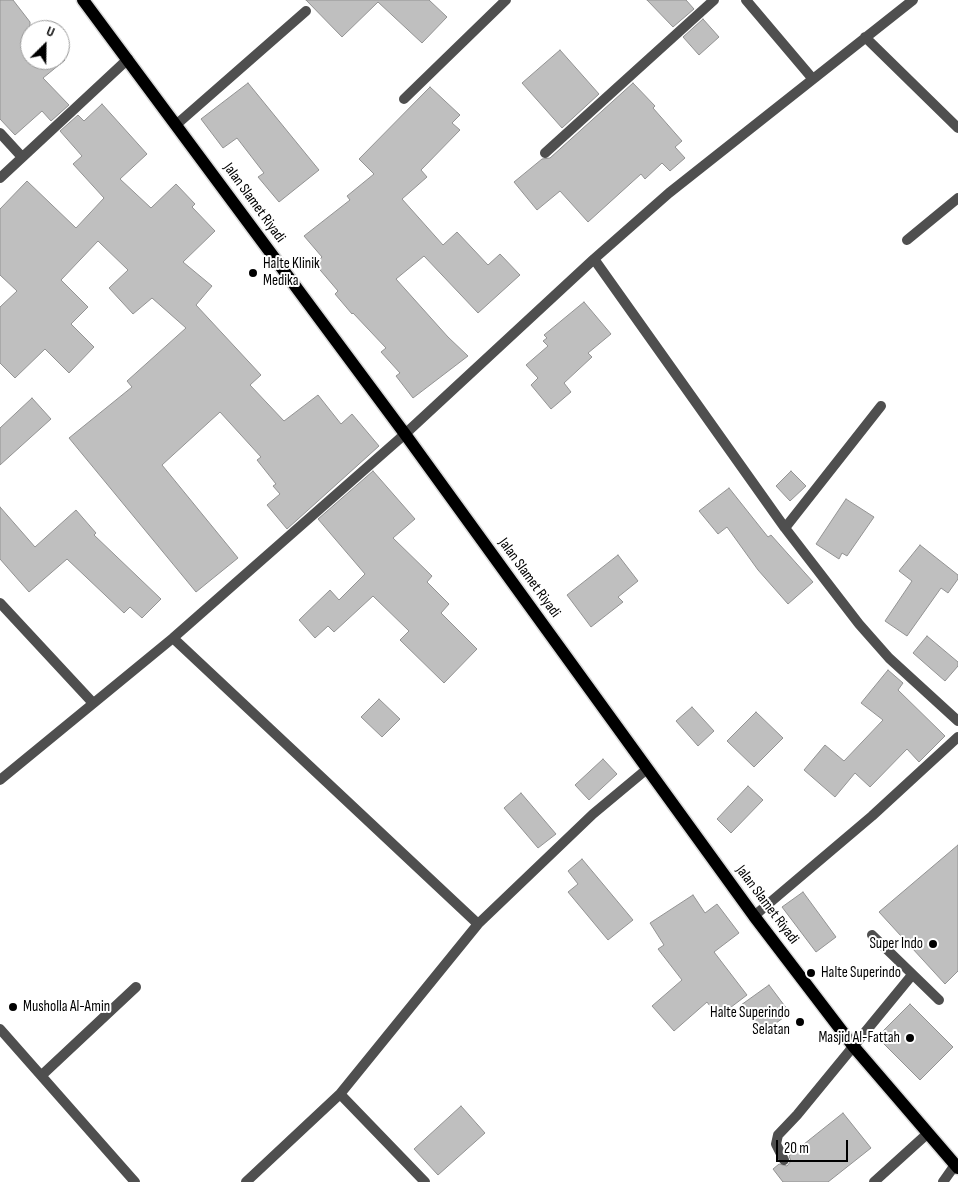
<!DOCTYPE html>
<style>
body{margin:0}
#map{position:relative;width:958px;height:1182px;overflow:hidden;background:#fff;font-family:"Sofia Sans Condensed",sans-serif}
canvas{display:block}
.north{position:absolute;left:20px;top:20px;width:50px;height:50px;box-sizing:border-box;background:#fff;border:1px solid #999;border-radius:50%;rotate:23deg;font-size:14px;font-weight:700;line-height:20px;text-align:center;color:#000}
.north::after{content:'';display:block;margin:auto;width:18px;height:22px;background:#000;clip-path:polygon(50% 0,100% 100%,50% 72%,0 100%)}
.scale{position:absolute;left:776px;top:1140px;width:72px;height:22px;box-sizing:border-box;border:2px solid #000;border-top:0;padding-left:6px;font-size:15px;line-height:18px;white-space:nowrap;color:#000;-webkit-text-stroke:4px #fff;paint-order:stroke}
</style>
<div id="map">
<canvas width="958" height="1182"></canvas>
<div class="north">U</div>
<div class="scale">20 m</div>
</div>
<script>
const context = document.querySelector('canvas').getContext('2d');
context.lineJoin = 'round';
function fillPath(path, color) {
  context.fillStyle = color;
  context.fill(path, 'evenodd');
}
function toPath(rows) {
  const path = new Path2D();
  for (const r of rows) {
    path.moveTo(r[0], r[1]);
    for (let i = 2; i < r.length; i += 2) path.lineTo(r[i], r[i + 1]);
  }
  return path;
}
function stroke(path, color, width, dash) {
  context.strokeStyle = color;
  context.lineWidth = width;
  context.lineCap = dash ? 'butt' : 'round';
  context.setLineDash(dash || []);
  context.stroke(path);
}
function write(font, color, halo, rows, align = 'center') {
  context.font = font + ' "Sofia Sans Condensed",sans-serif';
  context.lineWidth = 4;
  context.setLineDash([]);
  context.textBaseline = 'middle';
  context.strokeStyle = halo;
  context.fillStyle = color;
  for (const [text, x, y, turn = 0] of rows) {
    context.save();
    context.translate(x, y);
    context.rotate((+turn || 0) * Math.PI / 180);
    context.textAlign = isNaN(turn) ? turn : align;
    if (halo) context.strokeText(text, 0, 0);
    context.fillText(text, 0, 0);
    context.restore();
  }
}
const building = toPath([
 [0,0,13,0,30,22,30,60,65,60,43,78,69,105,51,121,42,111,15,135,0,119,0,0],
 [306,0,429,0,447,17,422,43,378,2,342,37,306,0],
 [647,0,686,0,694,9,673,27,647,0],
 [703,19,719,37,699,55,683,37,703,19],
 [560,50,599,94,562,128,522,83,560,50],
 [248,83,319,170,279,202,258,177,264,173,237,138,223,148,201,119,248,83],
 [633,83,655,106,653,108,682,141,675,147,685,158,670,171,662,163,645,179,641,174,588,222,560,191,537,210,514,182,542,159,550,158,633,83],
 [430,87,460,115,452,123,460,130,421,170,427,177,402,199,443,245,457,232,488,265,500,254,520,275,478,313,424,256,396,279,448,337,468,356,413,398,396,376,400,373,381,352,386,348,353,313,352,314,335,294,338,291,315,264,322,257,304,236,350,200,347,196,374,174,359,159,430,87],
 [102,104,147,154,120,179,151,208,176,184,195,204,192,207,215,231,183,262,212,286,196,305,261,375,250,385,284,421,318,395,341,424,352,414,379,446,287,529,267,505,280,494,273,486,276,484,257,460,261,457,220,412,162,465,238,558,196,592,69,438,132,387,127,381,186,328,152,298,133,314,109,288,128,270,98,241,61,280,88,307,71,324,94,347,69,373,45,349,15,378,0,363,0,307,17,291,0,275,0,209,27,181,76,228,104,198,73,164,82,156,60,131,78,115,84,121,102,104],
 [584,302,611,334,588,353,592,357,564,383,571,392,551,409,531,385,538,378,526,365,548,346,543,341,547,338,544,335,584,302],
 [32,398,51,419,0,465,0,428,32,398],
 [373,471,415,519,393,538,432,576,427,582,449,604,441,613,477,649,444,683,400,640,409,631,373,596,334,632,328,626,315,638,299,620,330,590,339,600,365,574,318,519,373,471],
 [791,471,806,486,790,501,776,486,791,471],
 [729,488,768,537,771,535,813,582,788,604,758,570,727,527,718,534,699,511,729,488],
 [846,499,874,517,847,556,842,553,839,559,816,544,846,499],
 [0,507,35,547,76,510,96,533,94,535,161,599,142,618,130,607,124,613,67,559,29,592,0,559,0,507],
 [920,545,958,575,958,579,948,593,941,588,907,636,885,621,912,581,899,571,920,545],
 [618,555,638,581,618,597,623,602,591,627,567,595,618,555],
 [927,636,958,662,958,666,945,681,913,653,927,636],
 [888,670,903,683,898,690,945,736,919,762,907,749,870,787,855,773,835,797,804,770,825,745,844,761,883,720,861,703,888,670],
 [379,699,400,719,382,737,361,717,379,699],
 [692,707,714,731,698,746,676,721,692,707],
 [756,712,783,738,754,767,727,741,756,712],
 [603,759,617,774,589,800,575,785,603,759],
 [748,786,763,800,731,833,717,819,748,786],
 [521,793,556,834,538,848,504,808,521,793],
 [958,845,958,971,945,984,879,912,958,845],
 [582,859,633,920,608,940,568,892,578,884,568,871,582,859],
 [803,892,836,937,816,952,782,907,803,892],
 [693,895,705,913,717,904,739,933,714,952,747,995,718,1017,707,1002,674,1031,652,1006,682,980,658,949,664,945,650,923,693,895],
 [769,985,790,1013,762,1033,741,1005,769,985],
 [910,1004,953,1047,920,1080,877,1037,910,1004],
 [461,1106,485,1133,438,1175,414,1149,461,1106],
 [843,1113,871,1148,828,1182,783,1182,773,1169,779,1164,787,1166,791,1161,789,1156,843,1113]
]);
fillPath(building, '#bfbfbf');
stroke(building, '#939393', 1);
const primary = toPath([
 [83,0,405,434,754,916,854,1047,958,1168]
]);
stroke(primary, '#dbdbdb', 15);
stroke(toPath([
 [177,124,306,11],
 [872,935,939,1000],
 [784,1160,776,1144,778,1135,797,1115,912,975],
 [874,1182,927,1134]
]), '#4f4f4f', 10);
stroke(toPath([
 [746,0,812,78],
 [865,37,958,128],
 [404,99,506,0],
 [0,133,22,157],
 [545,153,714,0],
 [0,178,128,59],
 [907,240,958,198],
 [594,259,785,528,859,624,889,658,958,721],
 [785,528,881,406],
 [0,603,93,703],
 [173,638,478,924],
 [0,780,173,638,405,434,594,259,669,193,913,0],
 [754,916,872,816,958,737],
 [0,1029,135,1182],
 [42,1075,136,987],
 [340,1094,425,1182],
 [246,1182,340,1094,478,924,593,814,647,769]
]), '#4f4f4f', 10);
stroke(toPath([
 [943,1182,955,1165]
]), '#4f4f4f', 10);
stroke(primary, '#000', 12);
for (const [x, y, r, color] of [
 [253,273,5,"#000"],
 [933,944,5,"#000"],
 [811,973,5,"#000"],
 [13,1007,5,"#000"],
 [800,1022,5,"#000"],
 [910,1038,5,"#000"]
]) {
  const dot = new Path2D();
  dot.arc(x, y, r, 0, 2 * Math.PI);
  context.fillStyle = color;
  context.fill(dot);
  stroke(dot, '#fff', 2);
}
write('15px', '#000', '#fff', [
 ["Jalan Slamet Riyadi",254,203,54],
 ["Jalan Slamet Riyadi",529,578,54],
 ["Jalan Slamet Riyadi",767,905,53]
]);
write('15px', '#000', '#fff', [
 ["Halte Klinik",263,264],
 ["Medika",263,281],
 ["Super Indo",923,944,"right"],
 ["Halte Superindo",821,973],
 ["Musholla Al-Amin",23,1007],
 ["Halte Superindo",790,1013,"right"],
 ["Selatan",790,1030,"right"],
 ["Masjid Al-Fattah",900,1038,"right"]
], 'left');
</script>
